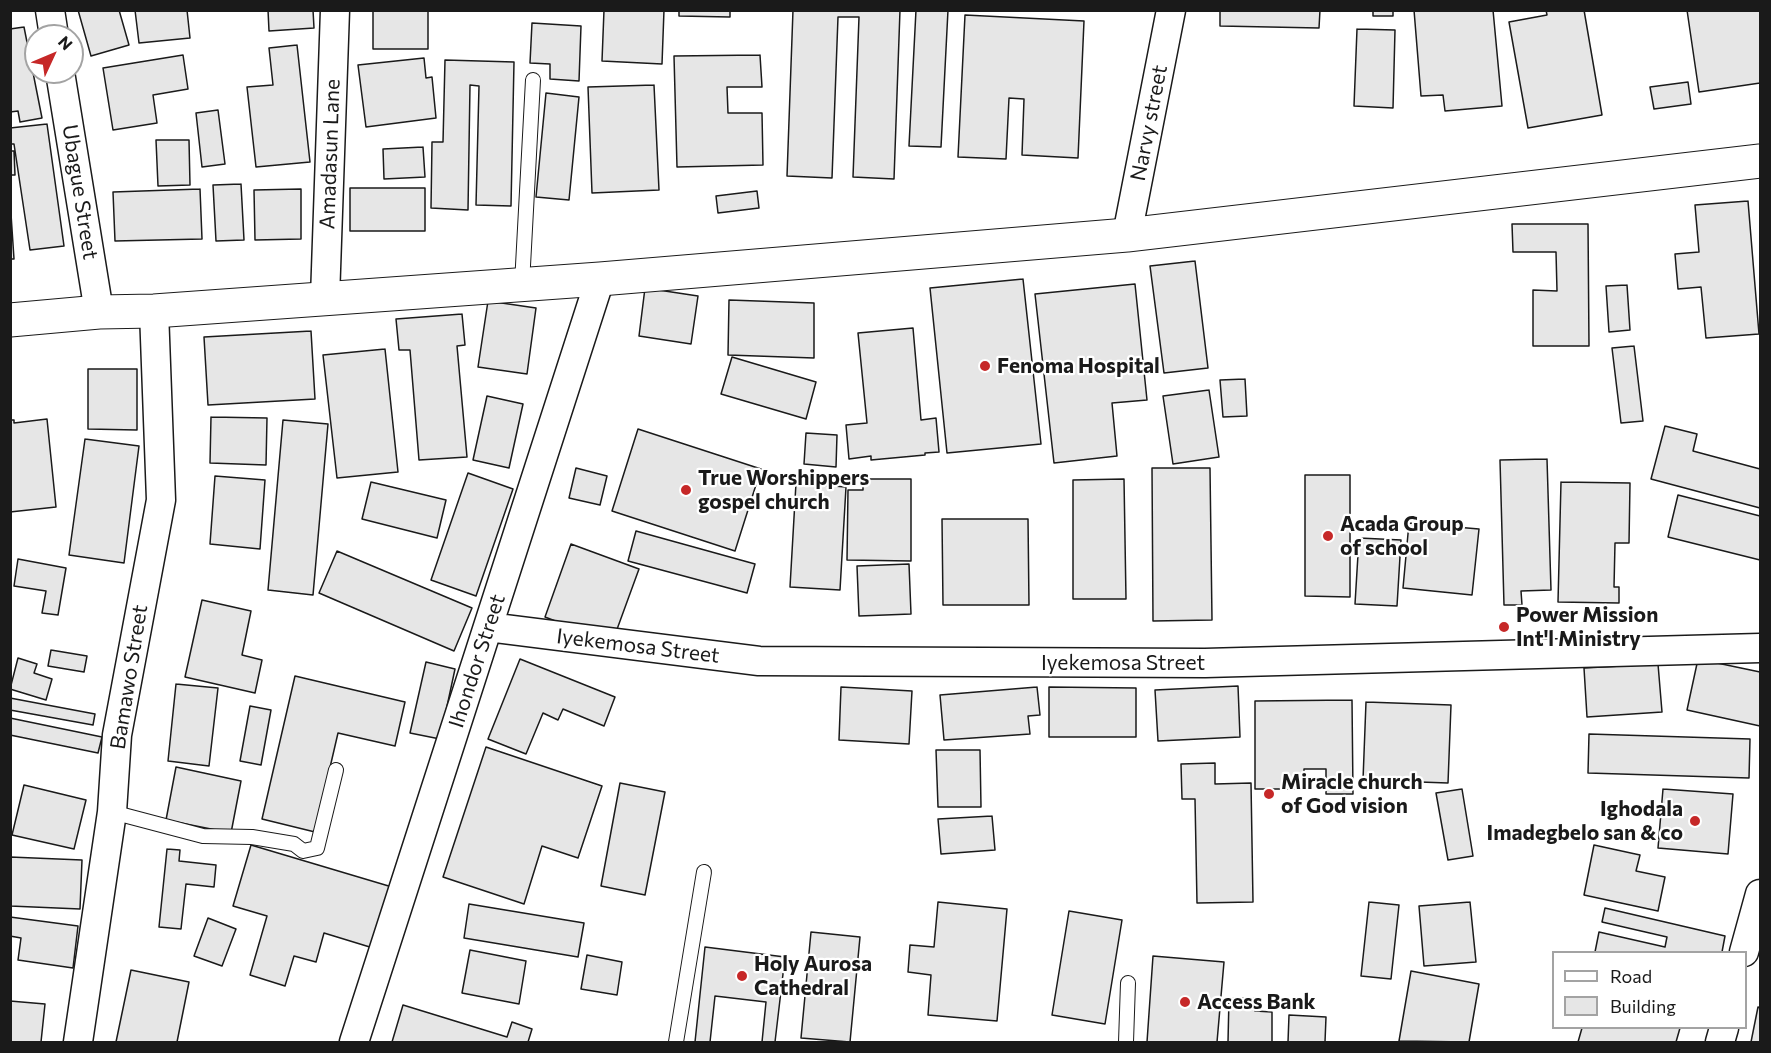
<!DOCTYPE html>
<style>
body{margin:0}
#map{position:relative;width:1771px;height:1053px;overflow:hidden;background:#fff;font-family:Commissioner,sans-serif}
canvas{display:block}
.frame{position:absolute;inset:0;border:12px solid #1a1a1a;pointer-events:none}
.legend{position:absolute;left:1552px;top:951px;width:195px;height:78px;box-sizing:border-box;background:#fff;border:2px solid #a3a3a3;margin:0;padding:8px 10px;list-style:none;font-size:18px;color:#1a1a1a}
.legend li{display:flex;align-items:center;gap:12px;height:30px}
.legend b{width:30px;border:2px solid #a3a3a3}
.north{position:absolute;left:24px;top:24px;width:60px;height:60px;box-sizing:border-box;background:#fff;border:2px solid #a3a3a3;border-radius:50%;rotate:46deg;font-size:16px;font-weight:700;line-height:24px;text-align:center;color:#1a1a1a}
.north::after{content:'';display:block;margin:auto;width:21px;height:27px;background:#c62828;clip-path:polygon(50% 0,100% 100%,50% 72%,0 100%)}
</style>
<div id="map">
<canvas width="1771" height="1053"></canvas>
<div class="frame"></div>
<ul class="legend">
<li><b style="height:8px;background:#fff"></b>Road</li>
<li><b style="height:16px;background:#e6e6e6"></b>Building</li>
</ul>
<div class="north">N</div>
</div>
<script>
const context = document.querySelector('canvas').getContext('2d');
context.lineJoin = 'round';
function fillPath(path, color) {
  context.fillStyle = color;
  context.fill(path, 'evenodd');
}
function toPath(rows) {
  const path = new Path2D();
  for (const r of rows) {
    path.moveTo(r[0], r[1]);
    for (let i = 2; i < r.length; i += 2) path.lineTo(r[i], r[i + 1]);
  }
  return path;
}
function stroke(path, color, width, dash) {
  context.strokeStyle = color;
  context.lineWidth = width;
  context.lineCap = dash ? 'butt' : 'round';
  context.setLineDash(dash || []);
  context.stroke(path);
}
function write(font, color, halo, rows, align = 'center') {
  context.font = font + ' Commissioner,sans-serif';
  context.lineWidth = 4.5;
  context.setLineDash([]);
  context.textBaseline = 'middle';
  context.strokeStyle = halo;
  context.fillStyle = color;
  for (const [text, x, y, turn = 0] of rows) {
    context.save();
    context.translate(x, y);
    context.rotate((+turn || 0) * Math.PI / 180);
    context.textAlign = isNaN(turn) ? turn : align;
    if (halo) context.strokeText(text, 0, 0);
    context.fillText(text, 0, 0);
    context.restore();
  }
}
const building = toPath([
 [78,10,119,10,129,45,91,56,78,10],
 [135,10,187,10,190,38,139,43,135,10],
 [268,10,313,10,314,28,269,31,268,10],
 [373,10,428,10,428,49,373,49,373,10],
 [604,10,664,10,662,64,602,61,604,10],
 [679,10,730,10,730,17,679,16,679,10],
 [793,10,900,10,894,179,853,177,859,17,838,17,832,178,787,176,793,10],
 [916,10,948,10,941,147,909,146,916,10],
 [1220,10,1320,10,1319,28,1220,26,1220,10],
 [1373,10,1393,10,1393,16,1373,16,1373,10],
 [1414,10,1493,10,1502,106,1445,111,1443,95,1421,96,1414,10],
 [1546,10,1584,10,1602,115,1528,128,1509,22,1547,15,1546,10],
 [1687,10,1760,10,1760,83,1699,92,1687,10],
 [965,15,1084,21,1078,158,1022,155,1024,99,1009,98,1006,159,958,157,965,15],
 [532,23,581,26,579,81,550,79,550,64,530,63,532,23],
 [24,27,42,118,20,122,18,111,10,112,10,29,24,27],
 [1357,29,1395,30,1393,108,1354,106,1357,29],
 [297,45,310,162,256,167,247,87,273,85,269,48,297,45],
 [183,55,188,89,153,95,157,123,113,130,103,68,183,55],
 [760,55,762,87,727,87,728,113,762,113,763,165,677,167,674,56,760,55],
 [424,58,426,78,432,77,436,118,366,127,358,65,424,58],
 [445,60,514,62,511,206,476,205,479,86,470,85,468,210,431,208,432,142,443,142,445,60],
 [1688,82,1691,104,1654,109,1650,87,1688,82],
 [654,85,659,190,592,193,588,87,654,85],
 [546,93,579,97,569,200,536,197,546,93],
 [218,110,225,164,202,167,196,113,218,110],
 [47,124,64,246,30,250,14,144,10,144,10,128,47,124],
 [156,140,189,140,190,185,158,186,156,140],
 [423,147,425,177,384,179,383,149,423,147],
 [10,151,14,151,15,175,10,175,10,151],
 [241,184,244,240,216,241,213,185,241,184],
 [350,188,425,188,425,231,350,231,350,188],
 [200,189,202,239,115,241,113,192,200,189],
 [301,189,301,239,255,240,254,190,301,189],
 [757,191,759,208,718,213,716,196,757,191],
 [10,199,14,259,10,259,10,199],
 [1748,201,1759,334,1706,338,1701,287,1678,289,1675,254,1699,252,1695,205,1748,201],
 [1512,224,1588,224,1589,346,1533,346,1533,290,1557,291,1556,252,1513,252,1512,224],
 [1195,261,1208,368,1164,373,1150,266,1195,261],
 [1023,279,1041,444,947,453,930,288,1023,279],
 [1135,284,1147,400,1112,403,1117,456,1054,463,1035,294,1135,284],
 [1627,285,1630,330,1609,332,1606,286,1627,285],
 [645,288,698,296,691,344,639,336,645,288],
 [729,300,814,303,814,358,728,355,729,300],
 [488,301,536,308,527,374,478,367,488,301],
 [462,314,465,345,457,346,467,457,419,460,410,350,399,350,396,319,462,314],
 [913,328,921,420,936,418,939,452,925,453,925,455,871,460,871,456,849,459,846,425,867,423,858,333,913,328],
 [311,331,315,399,208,405,204,337,311,331],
 [1634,346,1643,421,1621,423,1612,348,1634,346],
 [385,349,398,472,337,478,323,355,385,349],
 [732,357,816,382,806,419,721,394,732,357],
 [88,369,137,369,137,430,88,429,88,369],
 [1245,379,1247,416,1223,417,1220,380,1245,379],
 [1209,390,1219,457,1173,464,1163,396,1209,390],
 [487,396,523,404,509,468,473,460,487,396],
 [211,417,267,418,266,465,210,463,211,417],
 [47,419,56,507,10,512,10,420,14,420,14,423,47,419],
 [283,420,328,424,313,595,268,590,283,420],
 [1665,426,1697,434,1693,451,1760,469,1760,508,1651,479,1665,426],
 [638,429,761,469,735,551,612,511,638,429],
 [806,433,837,435,836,467,804,464,806,433],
 [85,439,139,446,124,563,69,555,85,439],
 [1547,459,1551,590,1521,591,1522,605,1504,605,1500,460,1547,459],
 [576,468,607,476,600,505,569,498,576,468],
 [1152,468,1210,468,1212,620,1153,621,1152,468],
 [468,473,513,489,476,596,431,580,468,473],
 [1305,475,1350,475,1350,597,1305,596,1305,475],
 [215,476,265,480,260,549,210,544,215,476],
 [863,479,911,479,911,561,847,560,848,490,863,490,863,479],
 [1124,479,1126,599,1073,599,1073,480,1124,479],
 [371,482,446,500,437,538,362,519,371,482],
 [1561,482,1630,483,1629,543,1615,543,1614,587,1619,587,1619,603,1558,602,1561,482],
 [796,483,846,487,840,590,790,587,796,483],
 [1678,495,1760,516,1760,560,1668,537,1678,495],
 [942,519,1028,519,1029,605,943,605,942,519],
 [1409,523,1479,529,1472,595,1403,588,1409,523],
 [636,531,755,564,747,593,628,561,636,531],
 [1359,538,1401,540,1397,606,1355,604,1359,538],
 [571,544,639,569,612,643,545,617,571,544],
 [337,551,472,608,454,651,319,593,337,551],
 [18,559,66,568,58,615,42,613,46,591,14,586,18,559],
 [909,564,911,614,859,616,857,566,909,564],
 [202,600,251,611,242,655,262,660,255,693,185,677,202,600],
 [51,650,87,656,84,672,48,666,51,650],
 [18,658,37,664,34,673,52,679,46,700,10,689,18,658],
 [520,659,615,697,604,726,563,709,558,720,543,713,526,754,488,739,520,659],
 [1698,659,1760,672,1760,726,1687,710,1698,659],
 [426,662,455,669,440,739,410,733,426,662],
 [1658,664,1662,712,1587,717,1584,668,1658,664],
 [295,676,405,702,395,746,338,733,315,832,262,819,295,676],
 [176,684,218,688,209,766,168,761,176,684],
 [1238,686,1240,737,1158,741,1155,690,1238,686],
 [841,687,912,691,909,744,839,740,841,687],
 [1037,687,1040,715,1028,716,1030,734,944,740,940,695,1037,687],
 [1049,687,1136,688,1136,737,1049,737,1049,687],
 [10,698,95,714,93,725,10,710,10,698],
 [1352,700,1353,794,1326,794,1326,769,1304,769,1304,789,1255,789,1255,701,1352,700],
 [1366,702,1451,705,1448,783,1363,780,1366,702],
 [250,706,271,710,261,765,240,761,250,706],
 [10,718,102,737,98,753,10,735,10,718],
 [1589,734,1750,739,1749,778,1588,773,1589,734],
 [486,747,602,786,578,858,542,846,524,904,443,877,486,747],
 [936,750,980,750,981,807,938,807,936,750],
 [1215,763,1215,784,1251,783,1253,902,1197,903,1195,799,1182,799,1181,764,1215,763],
 [176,767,241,781,231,833,166,820,176,767],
 [620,783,665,792,645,895,601,886,620,783],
 [24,785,86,800,74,849,12,835,24,785],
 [1462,789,1473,856,1448,860,1436,793,1462,789],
 [1663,789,1733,794,1728,854,1658,848,1663,789],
 [992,816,995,850,941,854,938,819,992,816],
 [251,845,392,887,373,948,324,933,316,962,294,956,285,986,250,975,267,916,233,906,251,845],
 [1594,845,1640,855,1636,871,1665,877,1658,911,1584,895,1594,845],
 [167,849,180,850,179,861,216,865,214,887,186,884,181,929,159,927,167,849],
 [10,857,82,860,80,909,10,906,10,857],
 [938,902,1007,909,997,1021,928,1015,931,975,908,972,910,945,934,947,938,902],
 [1369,902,1399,905,1391,979,1361,976,1369,902],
 [1470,902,1476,962,1424,966,1419,906,1470,902],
 [469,904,584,923,578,957,464,938,469,904],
 [1605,908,1725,936,1722,952,1595,952,1599,932,1665,947,1667,937,1602,922,1605,908],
 [1069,911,1122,920,1105,1024,1052,1015,1069,911],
 [10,917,78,926,73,968,18,960,21,938,10,936,10,917],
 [208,918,236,929,222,966,194,956,208,918],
 [811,932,860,937,850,1042,801,1038,811,932],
 [705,947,785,957,775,1042,762,1042,766,1002,715,996,710,1042,695,1042,705,947],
 [470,950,526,961,519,1004,462,993,470,950],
 [587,955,622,962,617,995,581,989,587,955],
 [1153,956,1224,962,1217,1042,1147,1042,1153,956],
 [131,970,189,982,177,1042,116,1042,131,970],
 [1411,971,1479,984,1469,1042,1399,1041,1411,971],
 [1229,998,1255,998,1255,1011,1272,1012,1272,1042,1228,1042,1229,998],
 [10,1001,45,1004,41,1042,10,1042,10,1001],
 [403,1005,507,1037,512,1022,532,1029,528,1042,392,1042,403,1005],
 [1758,1007,1760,1008,1760,1042,1751,1042,1758,1007],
 [1289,1015,1326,1017,1325,1042,1288,1042,1289,1015],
 [1582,1028,1680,1028,1676,1042,1578,1042,1582,1028]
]);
fillPath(building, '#e6e6e6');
stroke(building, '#1a1a1a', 1.5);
const lane = toPath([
 [522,284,533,80],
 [112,812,203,836,252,837,294,844,303,851,317,848,336,770],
 [676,1042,704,872],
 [1126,1042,1128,983]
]);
const street = toPath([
 [50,10,54,36],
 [60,72,99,312],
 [1127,235,1171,10],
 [325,298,335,10],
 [488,627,759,661,1205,663,1760,648],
 [1744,952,1760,894],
 [78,1042,112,812,117,735,161,500,154,311],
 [354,1042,600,279],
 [1720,1042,1724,1028]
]);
const secondary = toPath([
 [10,320,99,312,154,311,600,279,1127,235,1760,161]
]);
stroke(lane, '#1a1a1a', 16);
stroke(street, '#1a1a1a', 31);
stroke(secondary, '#1a1a1a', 35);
stroke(lane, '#fff', 14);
stroke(street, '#fff', 28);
stroke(secondary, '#fff', 33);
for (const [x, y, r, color] of [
 [985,366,6,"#c62828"],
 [686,490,6,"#c62828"],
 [1328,536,6,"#c62828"],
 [1504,627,6,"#c62828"],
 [1269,794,6,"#c62828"],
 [1695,821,6,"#c62828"],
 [742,976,6,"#c62828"],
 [1185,1002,6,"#c62828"]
]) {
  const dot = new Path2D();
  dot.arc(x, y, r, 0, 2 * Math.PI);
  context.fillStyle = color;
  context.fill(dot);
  stroke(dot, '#fff', 2);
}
write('21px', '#1a1a1a', '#fff', [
 ["Narvy street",1149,123,-79],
 ["Amadasun Lane",330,154,-88],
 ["Ubague Street",80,192,81],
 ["Iyekemosa Street",638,646,7],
 ["Ihondor Street",477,661,-72],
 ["Iyekemosa Street",1123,663],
 ["Bamawo Street",129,677,-81]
]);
write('bold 21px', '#1a1a1a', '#fff', [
 ["Fenoma Hospital",997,366],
 ["True Worshippers",698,478],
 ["gospel church",698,502],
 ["Acada Group",1340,524],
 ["of school",1340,548],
 ["Power Mission",1516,615],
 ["Int'l Ministry",1516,639],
 ["Miracle church",1281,782],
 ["of God vision",1281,806],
 ["Ighodala",1683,809,"right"],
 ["Imadegbelo san & co",1683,833,"right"],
 ["Holy Aurosa",754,964],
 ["Cathedral",754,988],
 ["Access Bank",1197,1002]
], 'left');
</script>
